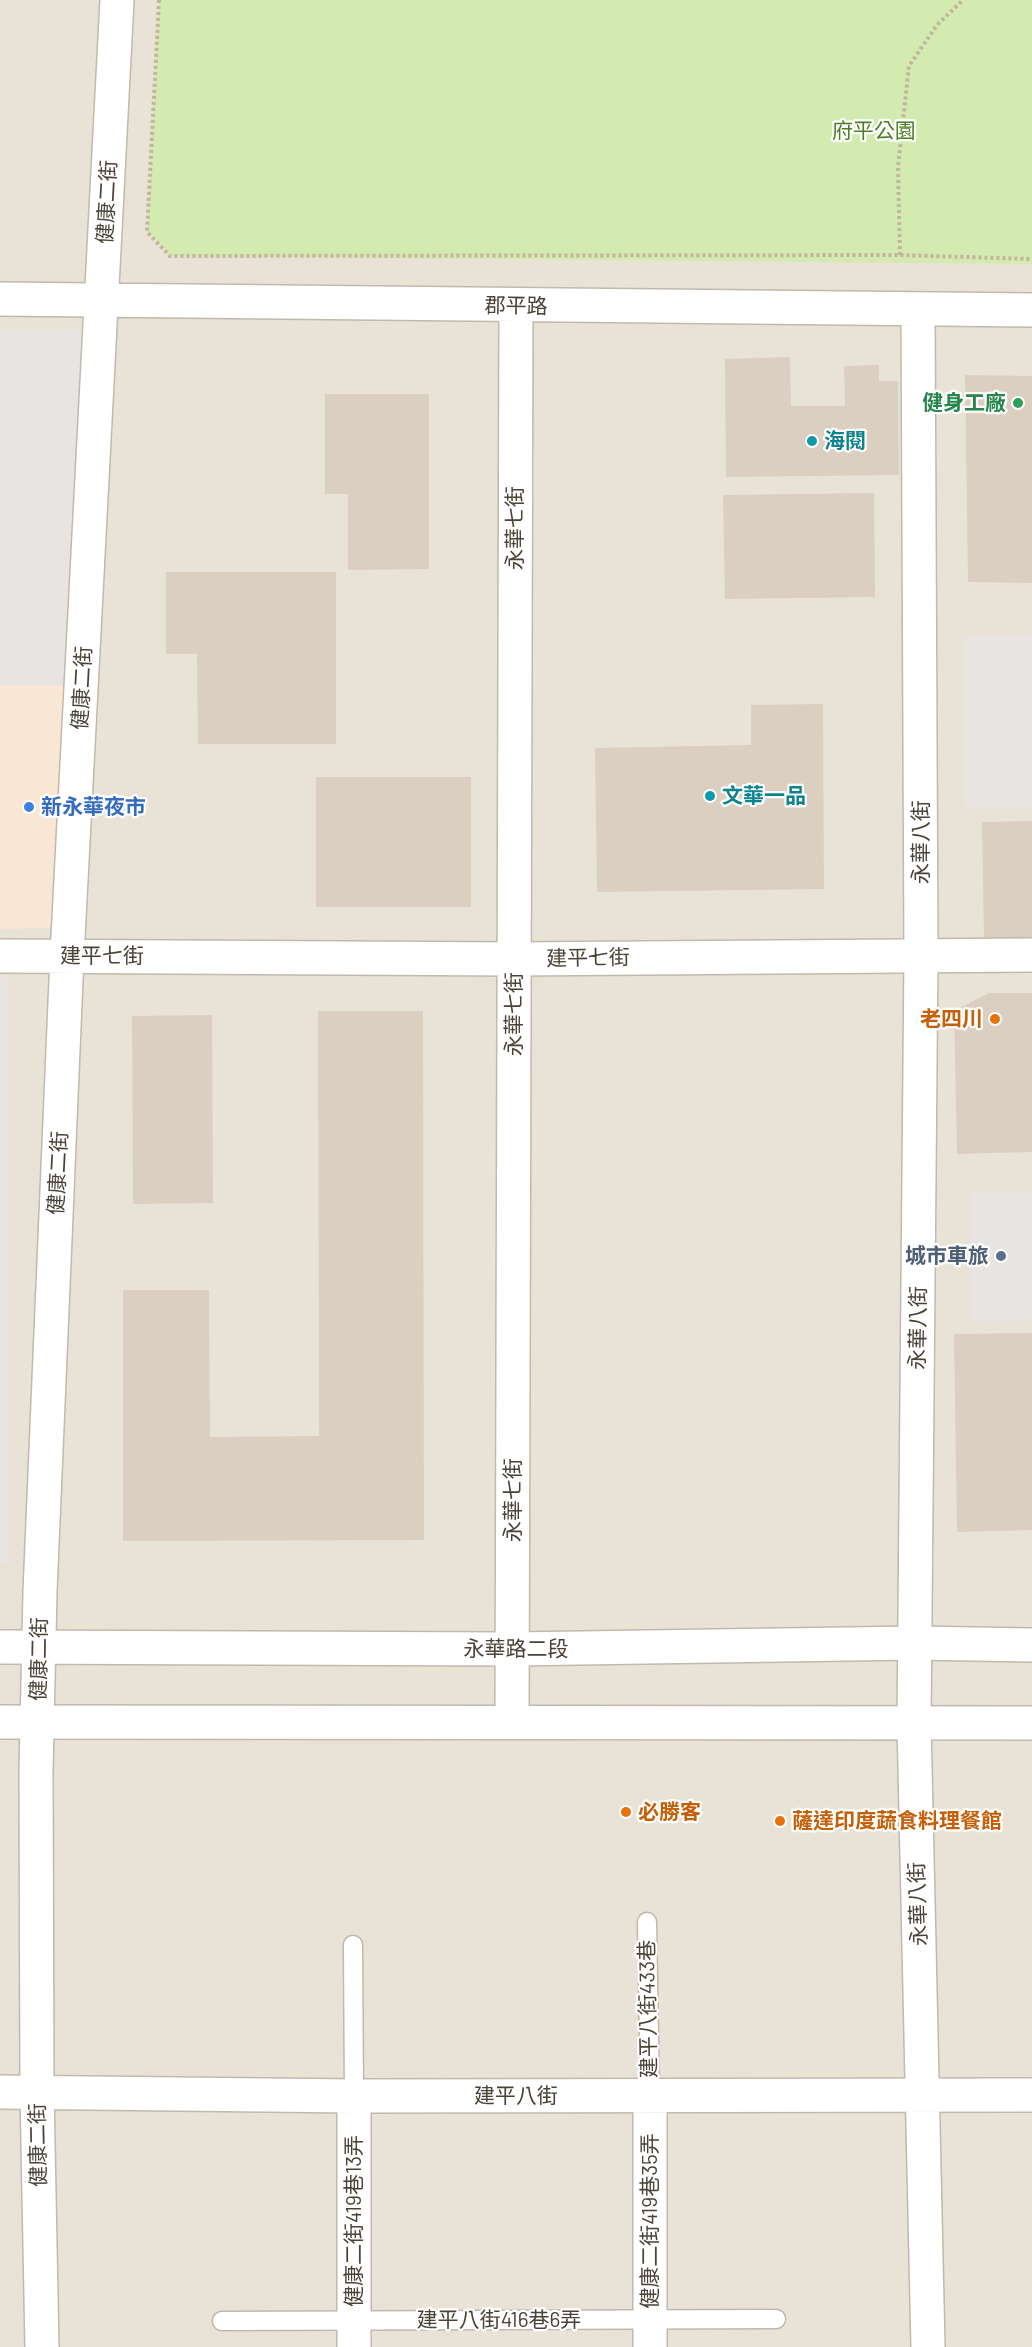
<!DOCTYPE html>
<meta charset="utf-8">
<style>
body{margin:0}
canvas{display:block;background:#f5f1e9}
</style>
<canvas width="1032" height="2347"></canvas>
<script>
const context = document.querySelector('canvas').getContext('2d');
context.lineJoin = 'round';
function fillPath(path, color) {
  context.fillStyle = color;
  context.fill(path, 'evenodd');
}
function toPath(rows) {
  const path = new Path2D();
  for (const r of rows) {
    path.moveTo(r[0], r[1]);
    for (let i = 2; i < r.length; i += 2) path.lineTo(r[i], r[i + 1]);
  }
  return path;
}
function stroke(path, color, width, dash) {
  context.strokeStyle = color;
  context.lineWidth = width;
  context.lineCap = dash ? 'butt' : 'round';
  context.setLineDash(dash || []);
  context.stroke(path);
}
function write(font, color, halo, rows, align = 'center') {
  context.font = font + ' Barlow,"Noto Sans TC",sans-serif';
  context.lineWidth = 4.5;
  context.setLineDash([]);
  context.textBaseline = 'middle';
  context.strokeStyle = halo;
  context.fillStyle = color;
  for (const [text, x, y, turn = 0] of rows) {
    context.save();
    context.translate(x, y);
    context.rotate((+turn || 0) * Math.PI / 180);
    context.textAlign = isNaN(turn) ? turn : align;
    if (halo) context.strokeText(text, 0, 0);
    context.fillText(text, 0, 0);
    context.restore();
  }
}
fillPath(toPath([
 [0,0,1032,0,1032,2347,0,2347]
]), '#e9e3d7');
fillPath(toPath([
 [0,685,66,685,51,928,0,929]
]), '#f8e7d4');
fillPath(toPath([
 [159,0,1032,0,1032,264,170,256,147,232]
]), '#d3ebb0');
fillPath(toPath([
 [0,329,87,330,66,685,0,685],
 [1032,635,1032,807,964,807,963,636],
 [0,977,9,977,9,1563,0,1563],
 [1032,1191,1032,1321,971,1322,970,1192]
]), '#e7e4e1');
fillPath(toPath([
 [790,357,791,406,845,406,844,366,879,365,879,381,898,381,899,475,726,477,725,359],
 [965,375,1032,376,1032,583,968,582],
 [325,394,429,394,429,569,348,570,348,494,325,494],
 [874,493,875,597,725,599,723,495],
 [166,572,336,572,336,744,198,744,197,654,166,654],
 [823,704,824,889,597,892,595,748,751,745,751,705],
 [316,777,471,777,471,907,316,907],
 [1032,821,1032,939,984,939,982,822],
 [989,993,1032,993,1032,1152,957,1154,954,1011],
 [318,1011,423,1011,424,1540,123,1541,123,1290,209,1290,210,1437,319,1436],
 [212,1015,213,1203,133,1204,132,1016],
 [1032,1333,1032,1530,957,1532,954,1334]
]), '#dbcfc1');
const service = toPath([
 [647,1922,650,2096],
 [353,1945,354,2096],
 [222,2321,776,2319]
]);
const minor = toPath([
 [0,299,1032,310],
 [918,309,921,955,914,1723,928,2347],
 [0,956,515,959,1032,955],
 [512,1722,516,306],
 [0,2092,354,2096,1032,2095],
 [354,2096,354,2347],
 [650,2096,650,2347],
 [42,2347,37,2092,36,1770,40,1592,67,956,117,0]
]);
const tertiary = toPath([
 [0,1647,513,1649,915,1643,1032,1645],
 [0,1722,1032,1723]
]);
stroke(service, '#c1b9ab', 21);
stroke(minor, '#c1b9ab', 36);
stroke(tertiary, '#c1b9ab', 36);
stroke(toPath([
 [159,0,147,232,170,256,900,255,1032,259],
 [900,255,898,167,909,66,937,25,963,0]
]), '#c4b49c', 4, [3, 3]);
stroke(service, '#fff', 18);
stroke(minor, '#fff', 33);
stroke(tertiary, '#fff', 33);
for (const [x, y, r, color] of [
 [1018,403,6,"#2e9e5b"],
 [812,441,6,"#0f9aa8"],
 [710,796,6,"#0f9aa8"],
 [29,807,6,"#3f7fe0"],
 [995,1019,6,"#e8710a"],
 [1001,1256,6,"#5c6f8a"],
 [626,1812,6,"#e8710a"],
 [780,1821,6,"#e8710a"]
]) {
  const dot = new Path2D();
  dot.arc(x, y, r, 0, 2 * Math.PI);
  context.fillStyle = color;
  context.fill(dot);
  stroke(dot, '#fff', 2);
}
write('21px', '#4c7f26', '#fff', [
 ["府平公園",874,131]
]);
write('21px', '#4a4237', '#fff', [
 ["健康二街",107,202,-87],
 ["郡平路",516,306,1],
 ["永華七街",515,528,-90],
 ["健康二街",82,688,-87],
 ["永華八街",921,842,-90],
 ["建平七街",102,956],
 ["建平七街",588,958,-1],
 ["永華七街",514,1014,-90],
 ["健康二街",58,1173,-87],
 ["永華八街",918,1328,-89],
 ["永華七街",513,1500,-90],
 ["永華路二段",516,1649],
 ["健康二街",39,1659,-89],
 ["永華八街",918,1904,-92],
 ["建平八街433巷",648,2009,-91],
 ["建平八街",516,2096],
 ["健康二街",38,2145,-91],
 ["健康二街419巷13弄",354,2221,-90],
 ["健康二街419巷35弄",650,2221,-90],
 ["建平八街416巷6弄",499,2320]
]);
write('bold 21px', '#27864d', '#fff', [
 ["健身工廠",1006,403]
], 'right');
write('bold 21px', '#0d838f', '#fff', [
 ["海閱",824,441],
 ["文華一品",722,796]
], 'left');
write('bold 21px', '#366cbe', '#fff', [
 ["新永華夜市",41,807]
], 'left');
write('bold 21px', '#c56008', '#fff', [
 ["老四川",983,1019,"right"],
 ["必勝客",638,1812],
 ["薩達印度蔬食料理餐館",792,1821]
], 'left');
write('bold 21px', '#4e5e75', '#fff', [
 ["城市車旅",989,1256]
], 'right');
</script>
